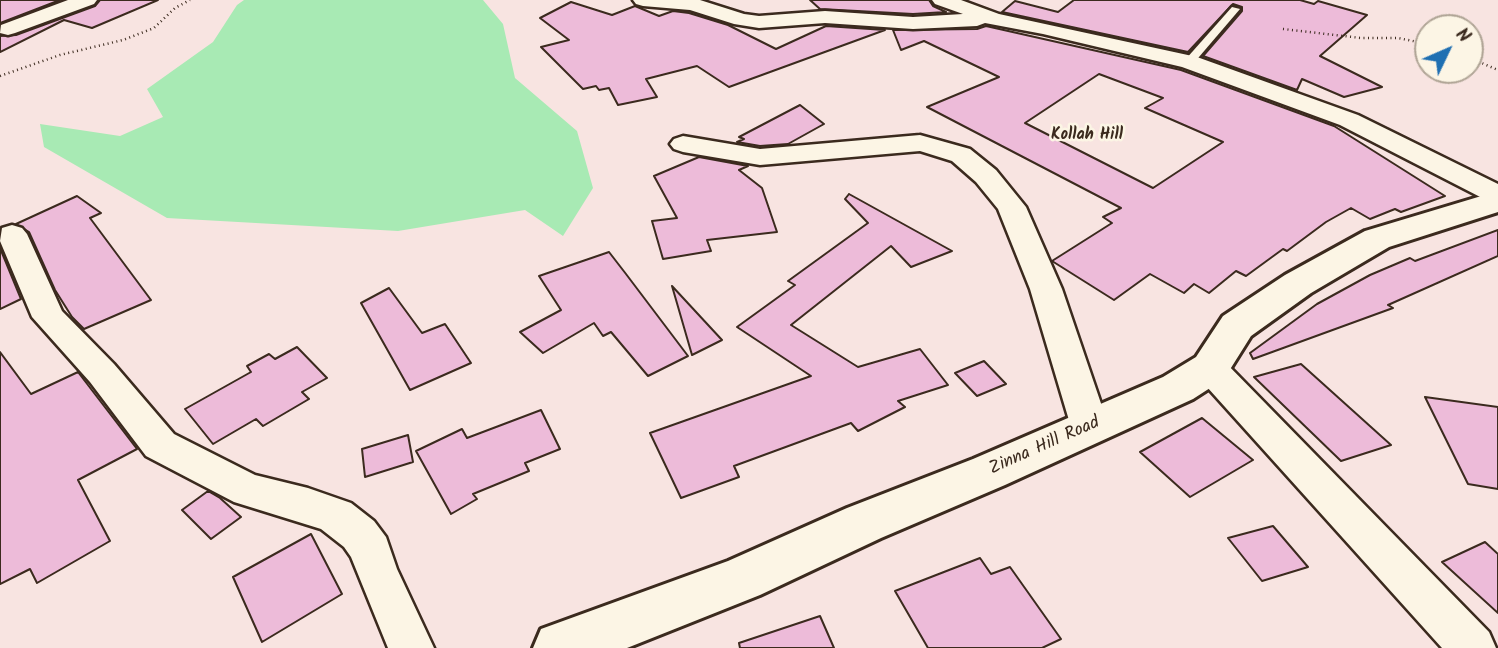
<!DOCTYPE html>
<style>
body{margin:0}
#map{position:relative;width:1498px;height:648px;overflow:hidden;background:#f8e4e1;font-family:Kalam,sans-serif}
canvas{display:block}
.north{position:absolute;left:1414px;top:14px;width:70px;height:70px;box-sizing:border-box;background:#fcf5e5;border:2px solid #afa495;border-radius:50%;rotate:46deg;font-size:19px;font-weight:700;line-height:28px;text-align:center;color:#3b2a1e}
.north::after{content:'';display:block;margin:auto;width:24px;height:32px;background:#1f6fb2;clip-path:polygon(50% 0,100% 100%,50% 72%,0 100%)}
</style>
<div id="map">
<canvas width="1498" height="648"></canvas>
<div class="north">N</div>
</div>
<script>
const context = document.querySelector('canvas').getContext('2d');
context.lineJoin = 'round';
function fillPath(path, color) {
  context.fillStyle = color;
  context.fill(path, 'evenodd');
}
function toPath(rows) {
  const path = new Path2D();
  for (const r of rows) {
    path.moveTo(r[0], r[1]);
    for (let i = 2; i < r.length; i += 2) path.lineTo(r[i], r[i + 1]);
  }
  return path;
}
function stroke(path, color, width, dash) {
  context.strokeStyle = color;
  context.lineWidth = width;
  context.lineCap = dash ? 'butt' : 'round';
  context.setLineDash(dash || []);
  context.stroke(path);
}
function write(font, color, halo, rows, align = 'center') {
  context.font = font + ' Kalam,sans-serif';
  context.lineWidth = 5;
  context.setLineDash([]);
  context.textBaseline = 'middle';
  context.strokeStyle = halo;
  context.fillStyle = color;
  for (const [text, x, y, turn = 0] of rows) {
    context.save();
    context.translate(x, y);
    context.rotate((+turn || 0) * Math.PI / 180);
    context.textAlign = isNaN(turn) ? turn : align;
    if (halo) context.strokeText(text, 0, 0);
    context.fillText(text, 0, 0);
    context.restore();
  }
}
fillPath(toPath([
 [244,0,483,0,503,24,515,78,577,131,593,188,563,236,525,210,398,231,167,218,44,147,40,124,120,136,163,117,147,89,213,42,237,5]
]), '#a8eab4');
const building = toPath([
 [0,0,60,0,0,23,0,0],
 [100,0,158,0,92,28,64,20,0,52,0,36,16,35,95,6,100,0],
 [810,0,929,0,933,6,946,12,913,14,820,9,810,0],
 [1074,0,1300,0,1314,4,1318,1,1367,15,1320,56,1382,87,1344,97,1302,79,1297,90,1203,56,1242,11,1242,7,1233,4,1188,52,1002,12,1015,1,1058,12,1074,0],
 [571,2,612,15,635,6,659,16,673,11,689,13,728,25,776,49,826,26,885,30,729,87,697,66,646,79,657,97,618,105,609,88,599,90,596,86,583,89,541,47,569,40,540,18,571,2],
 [986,26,1181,70,1334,126,1445,196,1401,212,1395,209,1370,219,1351,208,1326,222,1287,251,1283,249,1246,276,1236,271,1209,293,1194,284,1184,293,1150,274,1114,300,1052,261,1112,223,1103,217,1121,208,927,107,999,77,924,41,901,50,893,30,977,29,986,26],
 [1099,74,1163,98,1145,108,1223,142,1153,188,1025,123,1099,74],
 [800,105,824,124,788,144,760,146,737,142,744,139,739,137,800,105],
 [699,157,748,166,739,170,762,188,777,232,707,240,711,251,663,259,652,221,677,218,654,176,699,157],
 [849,194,952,251,911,267,891,246,791,325,858,367,920,349,948,385,898,401,905,407,858,431,851,423,734,466,739,477,681,498,650,433,811,376,737,327,795,285,788,281,868,223,845,199,849,194],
 [77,196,101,213,90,218,151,300,84,329,72,317,55,290,29,232,16,224,77,196],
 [1498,230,1498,256,1388,305,1393,308,1253,359,1250,353,1317,304,1370,275,1410,258,1415,261,1498,230],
 [0,248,21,299,0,309,0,248],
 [609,252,626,274,688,356,648,376,611,332,603,336,594,323,543,353,520,332,561,310,539,276,609,252],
 [672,286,722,340,692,355,672,286],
 [389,288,422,333,445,324,471,363,410,390,361,303,389,288],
 [297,347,327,378,302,392,309,399,263,426,256,419,213,444,185,409,251,372,247,366,269,354,275,359,297,347],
 [0,352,31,394,78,372,137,449,78,480,110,541,37,583,30,569,0,584,0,352],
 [984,361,1006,384,977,396,955,373,984,361],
 [1301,364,1391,445,1341,461,1254,377,1301,364],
 [1425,397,1498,407,1498,489,1468,484,1425,397],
 [541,410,560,449,525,463,529,471,473,494,477,499,451,514,416,451,462,429,467,438,541,410],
 [1202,418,1253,460,1190,497,1140,452,1202,418],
 [408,435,413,462,365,477,362,449,408,435],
 [208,491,220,498,241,517,211,539,182,510,208,491],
 [1273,526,1308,567,1262,581,1228,538,1273,526],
 [311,534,342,594,262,642,233,577,311,534],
 [1485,542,1498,554,1498,613,1442,562,1485,542],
 [980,558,991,574,1010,567,1061,639,1042,648,928,648,895,591,980,558],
 [820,616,834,648,740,648,739,643,820,616]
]);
fillPath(building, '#edbbd9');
stroke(building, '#3b2a1e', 2);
const lane = toPath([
 [1232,7,1240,9,1193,64,1185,64,1185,60,1232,7]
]);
const street = toPath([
 [68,0,97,0,94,4,15,33,8,35,0,33,1,25,68,0],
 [633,0,700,0,744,14,759,16,825,11,913,17,963,14,935,4,932,0,961,0,999,14,1197,57,1358,115,1498,184,1498,203,1488,201,1340,125,1182,67,1043,34,985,23,977,26,913,29,825,23,759,28,734,24,690,10,643,6,636,4,633,0],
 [920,135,970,149,996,170,1026,207,1062,289,1109,427,1103,437,1090,442,1077,437,1071,427,1030,289,998,209,976,182,952,161,920,151,760,165,683,152,674,149,670,144,674,139,683,136,760,149,920,135],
 [12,225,22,228,27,234,62,311,114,364,174,434,255,475,308,488,351,503,374,521,386,537,397,569,434,648,388,648,351,557,344,547,321,529,234,502,146,456,90,382,32,317,0,241,2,228,12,225],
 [1210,355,1222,359,1489,632,1496,648,1442,648,1198,377,1192,368,1198,359,1210,355]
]);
const secondary = toPath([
 [1498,191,1498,212,1389,247,1311,293,1251,336,1224,379,1193,399,1005,485,881,538,760,595,627,648,533,648,541,629,728,561,847,508,973,459,1163,377,1196,357,1223,316,1285,275,1365,231,1498,191]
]);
stroke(lane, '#3b2a1e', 5);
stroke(street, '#3b2a1e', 5);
stroke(secondary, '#3b2a1e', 6);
stroke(toPath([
 [1283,29,1361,38,1398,38,1428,44],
 [1470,58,1498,70],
 [0,76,60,55,123,40,154,28,175,8,190,0]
]), '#3b2a1e', 2.5, [1, 3.5]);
fillPath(lane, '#fcf5e5');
fillPath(street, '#fcf5e5');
fillPath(secondary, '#fcf5e5');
write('bold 16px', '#3b2a1e', '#fcf5e5', [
 ["Kollah Hill",1087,136]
]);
write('18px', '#3b2a1e', '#fcf5e5', [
 ["Zinna Hill Road",1045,447,-24]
]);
</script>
